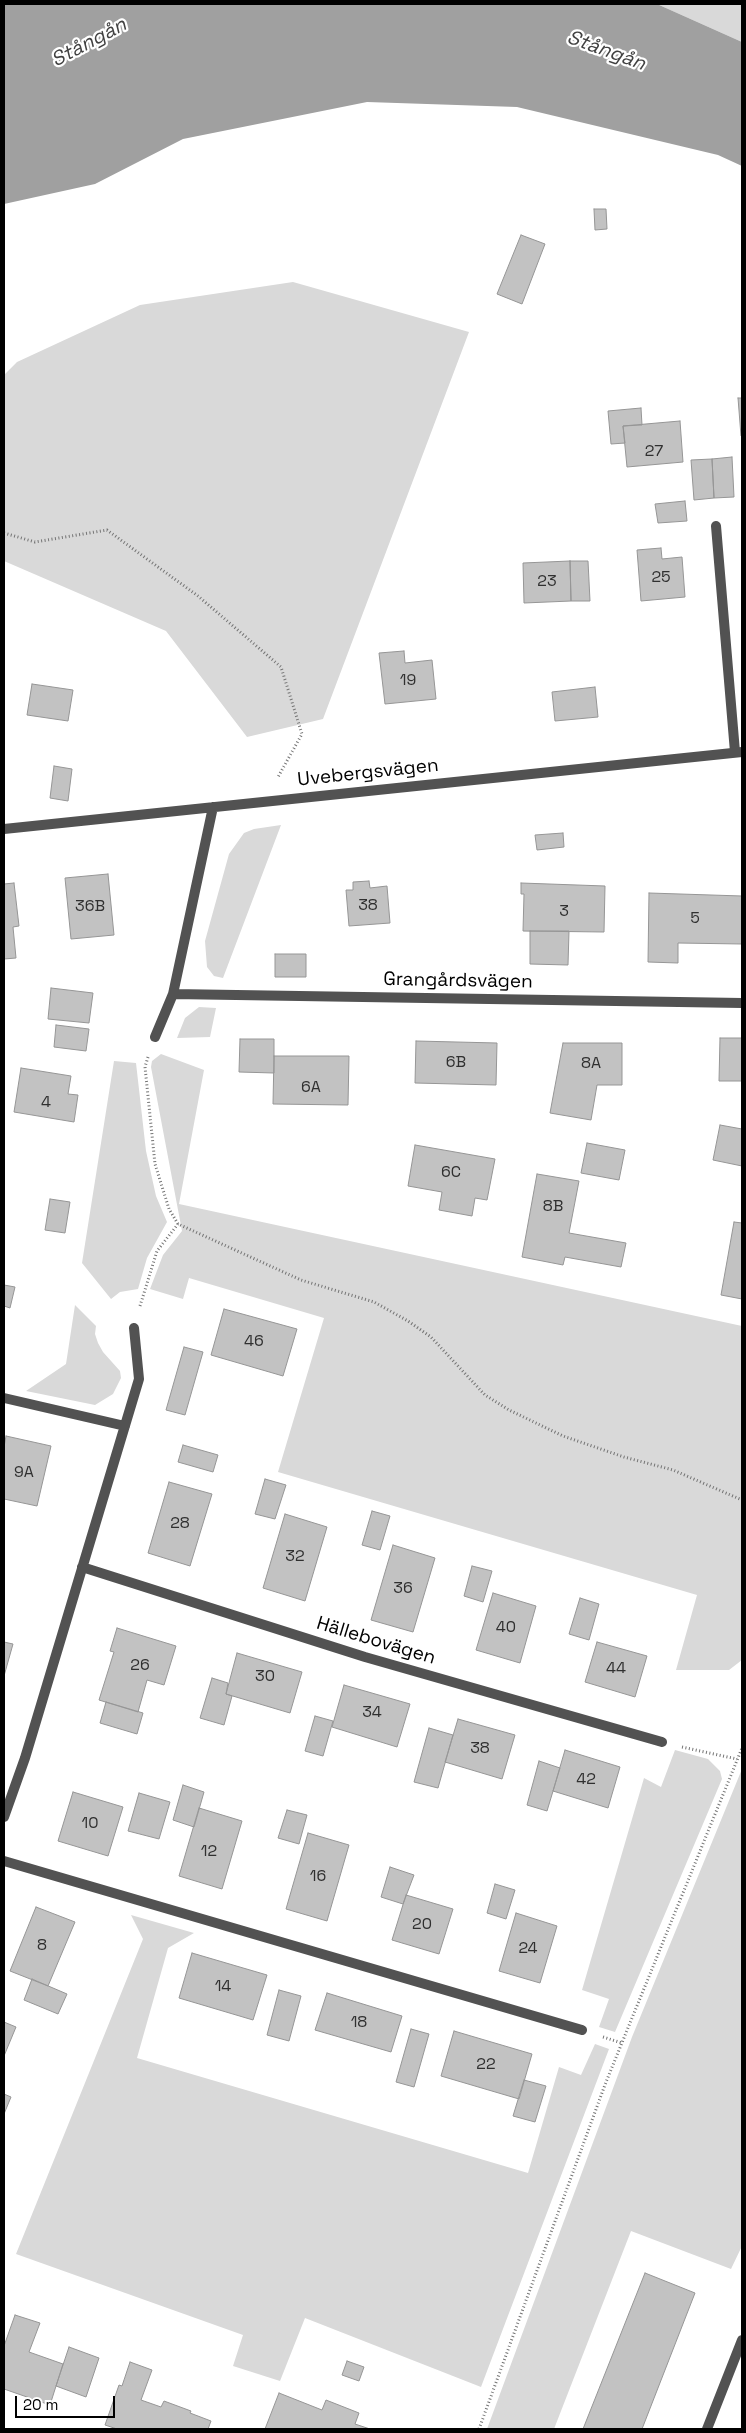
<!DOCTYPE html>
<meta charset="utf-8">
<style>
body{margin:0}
#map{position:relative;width:746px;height:2433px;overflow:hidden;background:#fff;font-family:"Space Grotesk",sans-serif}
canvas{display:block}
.frame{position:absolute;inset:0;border:5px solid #000;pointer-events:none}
.scale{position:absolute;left:15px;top:2396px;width:100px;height:22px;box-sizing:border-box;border:2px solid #000;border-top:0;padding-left:6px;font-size:15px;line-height:18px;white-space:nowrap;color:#000;-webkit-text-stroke:4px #fff;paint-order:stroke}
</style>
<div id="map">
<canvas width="746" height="2433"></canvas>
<div class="frame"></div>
<div class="scale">20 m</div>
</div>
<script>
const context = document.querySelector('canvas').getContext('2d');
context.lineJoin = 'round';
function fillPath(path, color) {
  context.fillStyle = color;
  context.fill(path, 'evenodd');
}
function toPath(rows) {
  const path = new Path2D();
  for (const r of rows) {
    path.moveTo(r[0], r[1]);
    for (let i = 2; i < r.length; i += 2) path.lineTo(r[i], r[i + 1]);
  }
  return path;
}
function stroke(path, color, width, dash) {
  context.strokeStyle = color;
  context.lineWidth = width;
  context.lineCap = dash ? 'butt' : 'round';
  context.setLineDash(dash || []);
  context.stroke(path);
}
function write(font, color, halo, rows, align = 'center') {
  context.font = font + ' "Space Grotesk",sans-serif';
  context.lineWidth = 4.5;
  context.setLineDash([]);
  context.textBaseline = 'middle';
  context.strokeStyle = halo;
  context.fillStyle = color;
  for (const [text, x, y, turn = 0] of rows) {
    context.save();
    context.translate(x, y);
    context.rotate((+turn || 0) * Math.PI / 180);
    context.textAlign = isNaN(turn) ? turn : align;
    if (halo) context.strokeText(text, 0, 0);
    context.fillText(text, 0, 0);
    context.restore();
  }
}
fillPath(toPath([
 [657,4,742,4,742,42],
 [293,282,469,332,323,719,247,737,166,631,4,561,4,375,17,362,140,305],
 [281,825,223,978,214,976,207,967,205,941,229,854,244,833,254,829],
 [199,1007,216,1008,210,1037,177,1038,185,1018],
 [161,1054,204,1070,179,1204,742,1326,742,1660,729,1670,676,1670,697,1595,278,1472,324,1318,189,1278,183,1299,150,1289,163,1255,182,1231,151,1067,152,1061],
 [114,1061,136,1063,146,1151,156,1196,167,1222,147,1258,138,1289,120,1292,111,1299,82,1263],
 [75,1305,96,1326,95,1334,98,1343,103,1352,120,1371,121,1378,113,1394,95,1405,26,1391,66,1364],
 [675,1750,708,1759,720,1771,722,1779,615,2032,599,2027,609,1999,582,1990,644,1778,661,1787],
 [742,1769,742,2246,731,2269,631,2231,554,2429,487,2429,632,2037],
 [131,1915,194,1933,168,1948,137,2058,528,2173,559,2067,581,2075,595,2044,609,2049,481,2387,305,2318,280,2381,233,2366,243,2335,16,2254,143,1939]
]), '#d9d9d9');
fillPath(toPath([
 [4,4,657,4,742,42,742,166,718,155,517,107,367,102,183,139,95,184,4,204]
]), '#a0a0a0');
const building = toPath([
 [594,209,606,209,607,229,595,230,594,209],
 [521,235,545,244,522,304,497,294,521,235],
 [738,398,742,398,742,436,741,436,738,398],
 [641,408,642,425,623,426,625,443,611,444,608,411,641,408],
 [680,421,683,462,627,467,623,426,680,421],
 [732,457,734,497,714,498,712,459,732,457],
 [712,459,714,498,694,500,691,460,712,459],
 [685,501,687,521,658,523,655,504,685,501],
 [661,548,662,559,682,557,685,597,641,601,637,550,661,548],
 [570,561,588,561,590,601,571,601,570,561],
 [570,561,571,601,524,603,523,563,570,561],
 [404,651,405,663,432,660,436,699,385,704,379,653,404,651],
 [32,684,73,690,68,721,27,715,32,684],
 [595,687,598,717,555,721,552,692,595,687],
 [54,766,72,769,68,801,50,798,54,766],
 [563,833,564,847,537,850,535,835,563,833],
 [108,874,114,935,71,939,65,878,108,874],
 [369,881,370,888,387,886,390,923,349,926,346,890,353,890,353,882,369,881],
 [14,883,19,926,13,927,16,958,4,959,4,884,14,883],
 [521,883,605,886,604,932,523,931,524,894,521,894,521,883],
 [649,893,742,896,742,944,678,943,678,963,648,962,649,893],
 [530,931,569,931,568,965,530,964,530,931],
 [275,954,306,954,306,977,275,977,275,954],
 [51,988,93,993,89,1023,48,1019,51,988],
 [56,1025,89,1029,86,1051,54,1047,56,1025],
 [720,1038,742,1038,742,1081,719,1081,720,1038],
 [240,1039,274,1039,274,1073,239,1072,240,1039],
 [416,1041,497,1043,496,1085,415,1083,416,1041],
 [563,1043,622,1043,622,1085,597,1085,591,1120,550,1113,563,1043],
 [274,1056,349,1056,348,1105,273,1104,274,1056],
 [21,1068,71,1076,68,1094,78,1095,74,1122,14,1112,21,1068],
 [720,1125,742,1129,742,1166,713,1160,720,1125],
 [587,1143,625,1150,619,1180,581,1173,587,1143],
 [415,1145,495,1159,487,1200,475,1198,472,1216,439,1210,442,1192,408,1186,415,1145],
 [537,1174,579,1181,569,1233,626,1243,621,1267,565,1257,563,1265,522,1257,537,1174],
 [50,1199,70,1202,65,1233,45,1230,50,1199],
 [734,1222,742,1223,742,1299,721,1295,734,1222],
 [4,1285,15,1287,10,1308,4,1306,4,1285],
 [224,1309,297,1329,283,1376,211,1355,224,1309],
 [184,1347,203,1352,185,1415,166,1410,184,1347],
 [6,1436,51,1446,37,1506,4,1499,4,1447,6,1436],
 [183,1445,218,1455,213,1472,178,1462,183,1445],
 [265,1479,286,1485,275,1519,255,1514,265,1479],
 [169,1482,212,1494,190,1566,148,1553,169,1482],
 [372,1511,390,1516,380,1550,362,1545,372,1511],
 [285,1514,327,1527,305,1601,263,1588,285,1514],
 [393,1545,435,1558,413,1632,371,1620,393,1545],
 [472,1566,492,1571,483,1602,464,1596,472,1566],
 [493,1593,536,1606,520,1663,476,1650,493,1593],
 [580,1598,599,1604,589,1640,569,1634,580,1598],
 [117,1628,176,1646,164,1685,147,1680,138,1712,99,1700,114,1652,110,1651,117,1628],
 [4,1642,13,1644,4,1676,4,1642],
 [597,1642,647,1656,635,1697,585,1682,597,1642],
 [237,1653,302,1672,290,1713,226,1694,237,1653],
 [212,1678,228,1683,226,1694,232,1696,224,1725,200,1718,212,1678],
 [344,1685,410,1704,397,1747,332,1727,344,1685],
 [106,1702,143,1713,137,1734,100,1723,106,1702],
 [315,1716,333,1721,323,1756,305,1751,315,1716],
 [458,1719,515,1735,502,1779,445,1762,458,1719],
 [429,1728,453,1735,438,1788,414,1782,429,1728],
 [565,1750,620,1767,608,1808,553,1791,565,1750],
 [539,1761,560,1768,547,1811,527,1805,539,1761],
 [183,1785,204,1792,194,1827,173,1820,183,1785],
 [73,1792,123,1807,108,1856,58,1841,73,1792],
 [139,1793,170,1802,159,1839,128,1831,139,1793],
 [199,1808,242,1821,222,1889,179,1876,199,1808],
 [287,1810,307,1815,299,1844,278,1838,287,1810],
 [308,1833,349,1845,327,1921,286,1909,308,1833],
 [390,1867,414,1875,403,1904,381,1897,390,1867],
 [495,1884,515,1890,506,1919,487,1913,495,1884],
 [406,1895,453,1909,439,1954,392,1940,406,1895],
 [36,1907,75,1922,48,1986,10,1971,36,1907],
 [516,1913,557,1926,540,1983,499,1971,516,1913],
 [192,1953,267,1975,253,2020,179,1998,192,1953],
 [32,1979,67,1994,58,2014,24,2000,32,1979],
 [279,1990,301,1996,289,2041,267,2035,279,1990],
 [327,1993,402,2016,391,2052,315,2030,327,1993],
 [4,2022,16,2027,4,2056,4,2022],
 [411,2029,429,2034,414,2087,396,2082,411,2029],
 [454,2031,532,2054,519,2099,441,2076,454,2031],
 [524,2080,546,2086,535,2122,513,2116,524,2080],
 [4,2094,11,2097,4,2114,4,2094],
 [645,2273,695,2293,642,2429,583,2429,645,2273],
 [15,2315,40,2323,29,2352,63,2364,50,2405,4,2389,4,2346,15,2315],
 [69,2347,99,2358,86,2397,56,2386,69,2347],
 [347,2361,364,2367,359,2381,342,2375,347,2361],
 [130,2362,152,2370,141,2400,161,2407,164,2401,191,2411,190,2413,211,2421,208,2429,117,2429,105,2425,119,2385,122,2386,130,2362],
 [279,2393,322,2410,326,2400,359,2413,355,2424,370,2429,265,2429,279,2393]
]);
fillPath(building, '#c2c2c2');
stroke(building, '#969696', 1);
stroke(toPath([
 [4,533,35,542,107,530,198,596,281,667,302,734,278,777],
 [148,1057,145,1067,155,1164,169,1209,178,1224,301,1280,374,1302,408,1321,431,1337,485,1395,509,1410,563,1436,624,1457,673,1470,742,1500],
 [140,1306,157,1251,178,1224],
 [682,1747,737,1759],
 [603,2037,622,2043],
 [479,2429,606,2082,742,1748]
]), '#747474', 3, [1, 2.5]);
stroke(toPath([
 [716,526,735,752],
 [4,829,742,752],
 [173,994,742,1003],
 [155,1037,173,994,213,807],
 [4,1398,125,1426],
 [82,1567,365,1657,662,1742],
 [4,1817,25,1758,139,1379,134,1328],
 [4,1861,582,2030],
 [707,2429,742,2340]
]), '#525252', 10);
write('16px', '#303030', null, [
 ["27",654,452],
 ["25",661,578],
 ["23",547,582],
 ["19",408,681],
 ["38",368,906],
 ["36B",90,907],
 ["3",564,912],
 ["5",695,919],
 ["6B",456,1063],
 ["8A",591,1064],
 ["6A",311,1088],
 ["4",46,1103],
 ["6C",451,1173],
 ["8B",553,1207],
 ["46",254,1342],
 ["9A",24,1473],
 ["28",180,1524],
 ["32",295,1557],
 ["36",403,1589],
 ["40",506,1628],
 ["26",140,1666],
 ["44",616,1669],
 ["30",265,1677],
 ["34",372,1713],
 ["38",480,1749],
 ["42",586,1780],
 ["10",90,1824],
 ["12",209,1852],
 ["16",318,1877],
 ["20",422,1925],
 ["8",42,1946],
 ["24",528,1949],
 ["14",223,1987],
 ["18",359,2023],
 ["22",486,2065]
]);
write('19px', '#000', '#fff', [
 ["Uvebergsvägen",368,773,-6],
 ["Grangårdsvägen",458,981,1],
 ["Hällebovägen",376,1641,17]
]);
write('italic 20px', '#414141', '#fff', [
 ["Stångån",89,43,-28],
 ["Stångån",606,51,20]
]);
</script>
